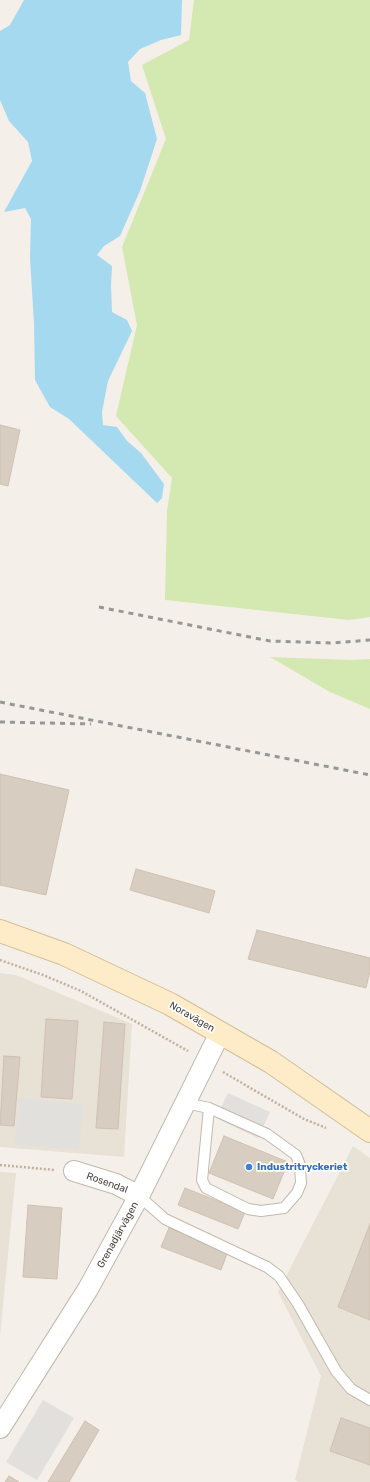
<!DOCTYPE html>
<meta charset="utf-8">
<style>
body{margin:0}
canvas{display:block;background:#f4efe8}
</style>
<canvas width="370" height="1482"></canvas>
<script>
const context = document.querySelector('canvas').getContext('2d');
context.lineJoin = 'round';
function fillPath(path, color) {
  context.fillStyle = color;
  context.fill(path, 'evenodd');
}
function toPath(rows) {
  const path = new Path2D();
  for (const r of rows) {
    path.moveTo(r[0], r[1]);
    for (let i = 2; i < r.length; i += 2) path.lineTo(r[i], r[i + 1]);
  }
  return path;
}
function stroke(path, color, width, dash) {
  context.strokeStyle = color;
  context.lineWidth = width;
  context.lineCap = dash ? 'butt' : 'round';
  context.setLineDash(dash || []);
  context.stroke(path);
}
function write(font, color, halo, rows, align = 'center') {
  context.font = font + ' Rubik,sans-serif';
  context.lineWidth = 3.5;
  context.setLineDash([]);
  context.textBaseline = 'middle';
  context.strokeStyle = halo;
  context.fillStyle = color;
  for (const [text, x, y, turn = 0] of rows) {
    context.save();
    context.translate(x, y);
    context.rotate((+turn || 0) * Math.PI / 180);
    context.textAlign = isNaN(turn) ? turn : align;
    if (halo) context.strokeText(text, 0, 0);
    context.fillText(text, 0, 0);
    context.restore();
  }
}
fillPath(toPath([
 [0,973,16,975,132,1024,124,1157,0,1147],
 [353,1146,370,1158,370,1482,299,1482,295,1480,321,1376,278,1292],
 [0,1172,16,1173,0,1336]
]), '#e8e1d6');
fillPath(toPath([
 [194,0,370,0,370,617,349,620,165,600,167,511,172,478,116,416,137,325,122,247,166,139,142,65,189,40],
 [270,657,351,660,370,659,370,709,330,692]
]), '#d4e8b2');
fillPath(toPath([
 [228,1093,270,1112,258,1138,216,1118],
 [19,1098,83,1104,79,1150,15,1144],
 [43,1400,74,1418,37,1480,6,1462]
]), '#e2e0dd');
fillPath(toPath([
 [24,0,182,0,181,35,161,40,140,49,128,62,131,81,145,93,157,139,140,191,120,236,104,246,97,255,112,266,111,285,112,312,127,320,132,331,108,381,102,412,103,425,117,427,127,441,141,453,164,484,162,498,157,503,69,419,50,407,35,380,34,324,30,258,31,219,25,208,4,212,32,161,28,142,9,121,0,100,0,31,10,25]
]), '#a5d9f0');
const building = toPath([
 [0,425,20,430,8,486,0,484,0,425],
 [0,774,69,790,46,895,0,885,0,774],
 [136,869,215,891,209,913,130,890,136,869],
 [257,930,370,958,370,971,366,988,248,959,257,930],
 [46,1019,78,1021,72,1099,41,1097,46,1019],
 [104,1022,125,1024,118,1129,96,1128,104,1022],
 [4,1056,20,1057,14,1126,0,1125,4,1056],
 [224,1136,288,1162,273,1199,209,1173,224,1136],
 [185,1188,245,1212,238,1229,178,1205,185,1188],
 [28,1205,62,1208,57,1279,23,1277,28,1205],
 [370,1224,370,1320,338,1307,370,1224],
 [169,1228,228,1251,221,1270,161,1247,169,1228],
 [341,1418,370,1428,370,1465,330,1451,341,1418],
 [85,1421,99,1430,69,1482,48,1482,85,1421],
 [9,1476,19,1482,5,1482,9,1476]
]);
fillPath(building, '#d8cdc1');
stroke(building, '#d0c1b1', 1);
const lane = toPath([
 [185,1103,209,1108,267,1134,296,1155,300,1165,301,1183,297,1193,284,1208,261,1211,248,1209,206,1188,202,1180,203,1170,209,1108],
 [139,1196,165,1219,267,1267,279,1276,298,1304,336,1371,351,1389,370,1400]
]);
const street = toPath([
 [74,1171,116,1184,139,1196],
 [0,1428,88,1289,139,1196,220,1033]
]);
const secondary = toPath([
 [0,931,64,954,170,1004,271,1062,370,1131]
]);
stroke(lane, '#c2b9ae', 12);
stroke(street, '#c2b9ae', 22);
stroke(secondary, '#d3be99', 24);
stroke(toPath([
 [0,960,43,975,81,991,188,1051],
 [223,1072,304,1119,326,1128],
 [0,1165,55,1170]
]), '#c1b09c', 2.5, [2, 2]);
stroke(lane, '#fff', 10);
stroke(street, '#fff', 20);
stroke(secondary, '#feecc8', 22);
stroke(toPath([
 [99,607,270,641,332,643,370,640],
 [0,702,370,775],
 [0,722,91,724]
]), '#979797', 3, [5, 5]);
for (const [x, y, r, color] of [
 [249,1167,4,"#3f7fe0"]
]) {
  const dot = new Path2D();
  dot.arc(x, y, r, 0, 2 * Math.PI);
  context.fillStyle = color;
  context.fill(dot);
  stroke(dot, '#fff', 1.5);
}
write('10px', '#473f37', '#fff', [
 ["Noravägen",192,1017,30],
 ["Rosendal",107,1183,20],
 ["Grenadjärvägen",118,1235,-61]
]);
write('bold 10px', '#366cbe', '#fff', [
 ["Industritryckeriet",257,1167]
], 'left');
</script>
